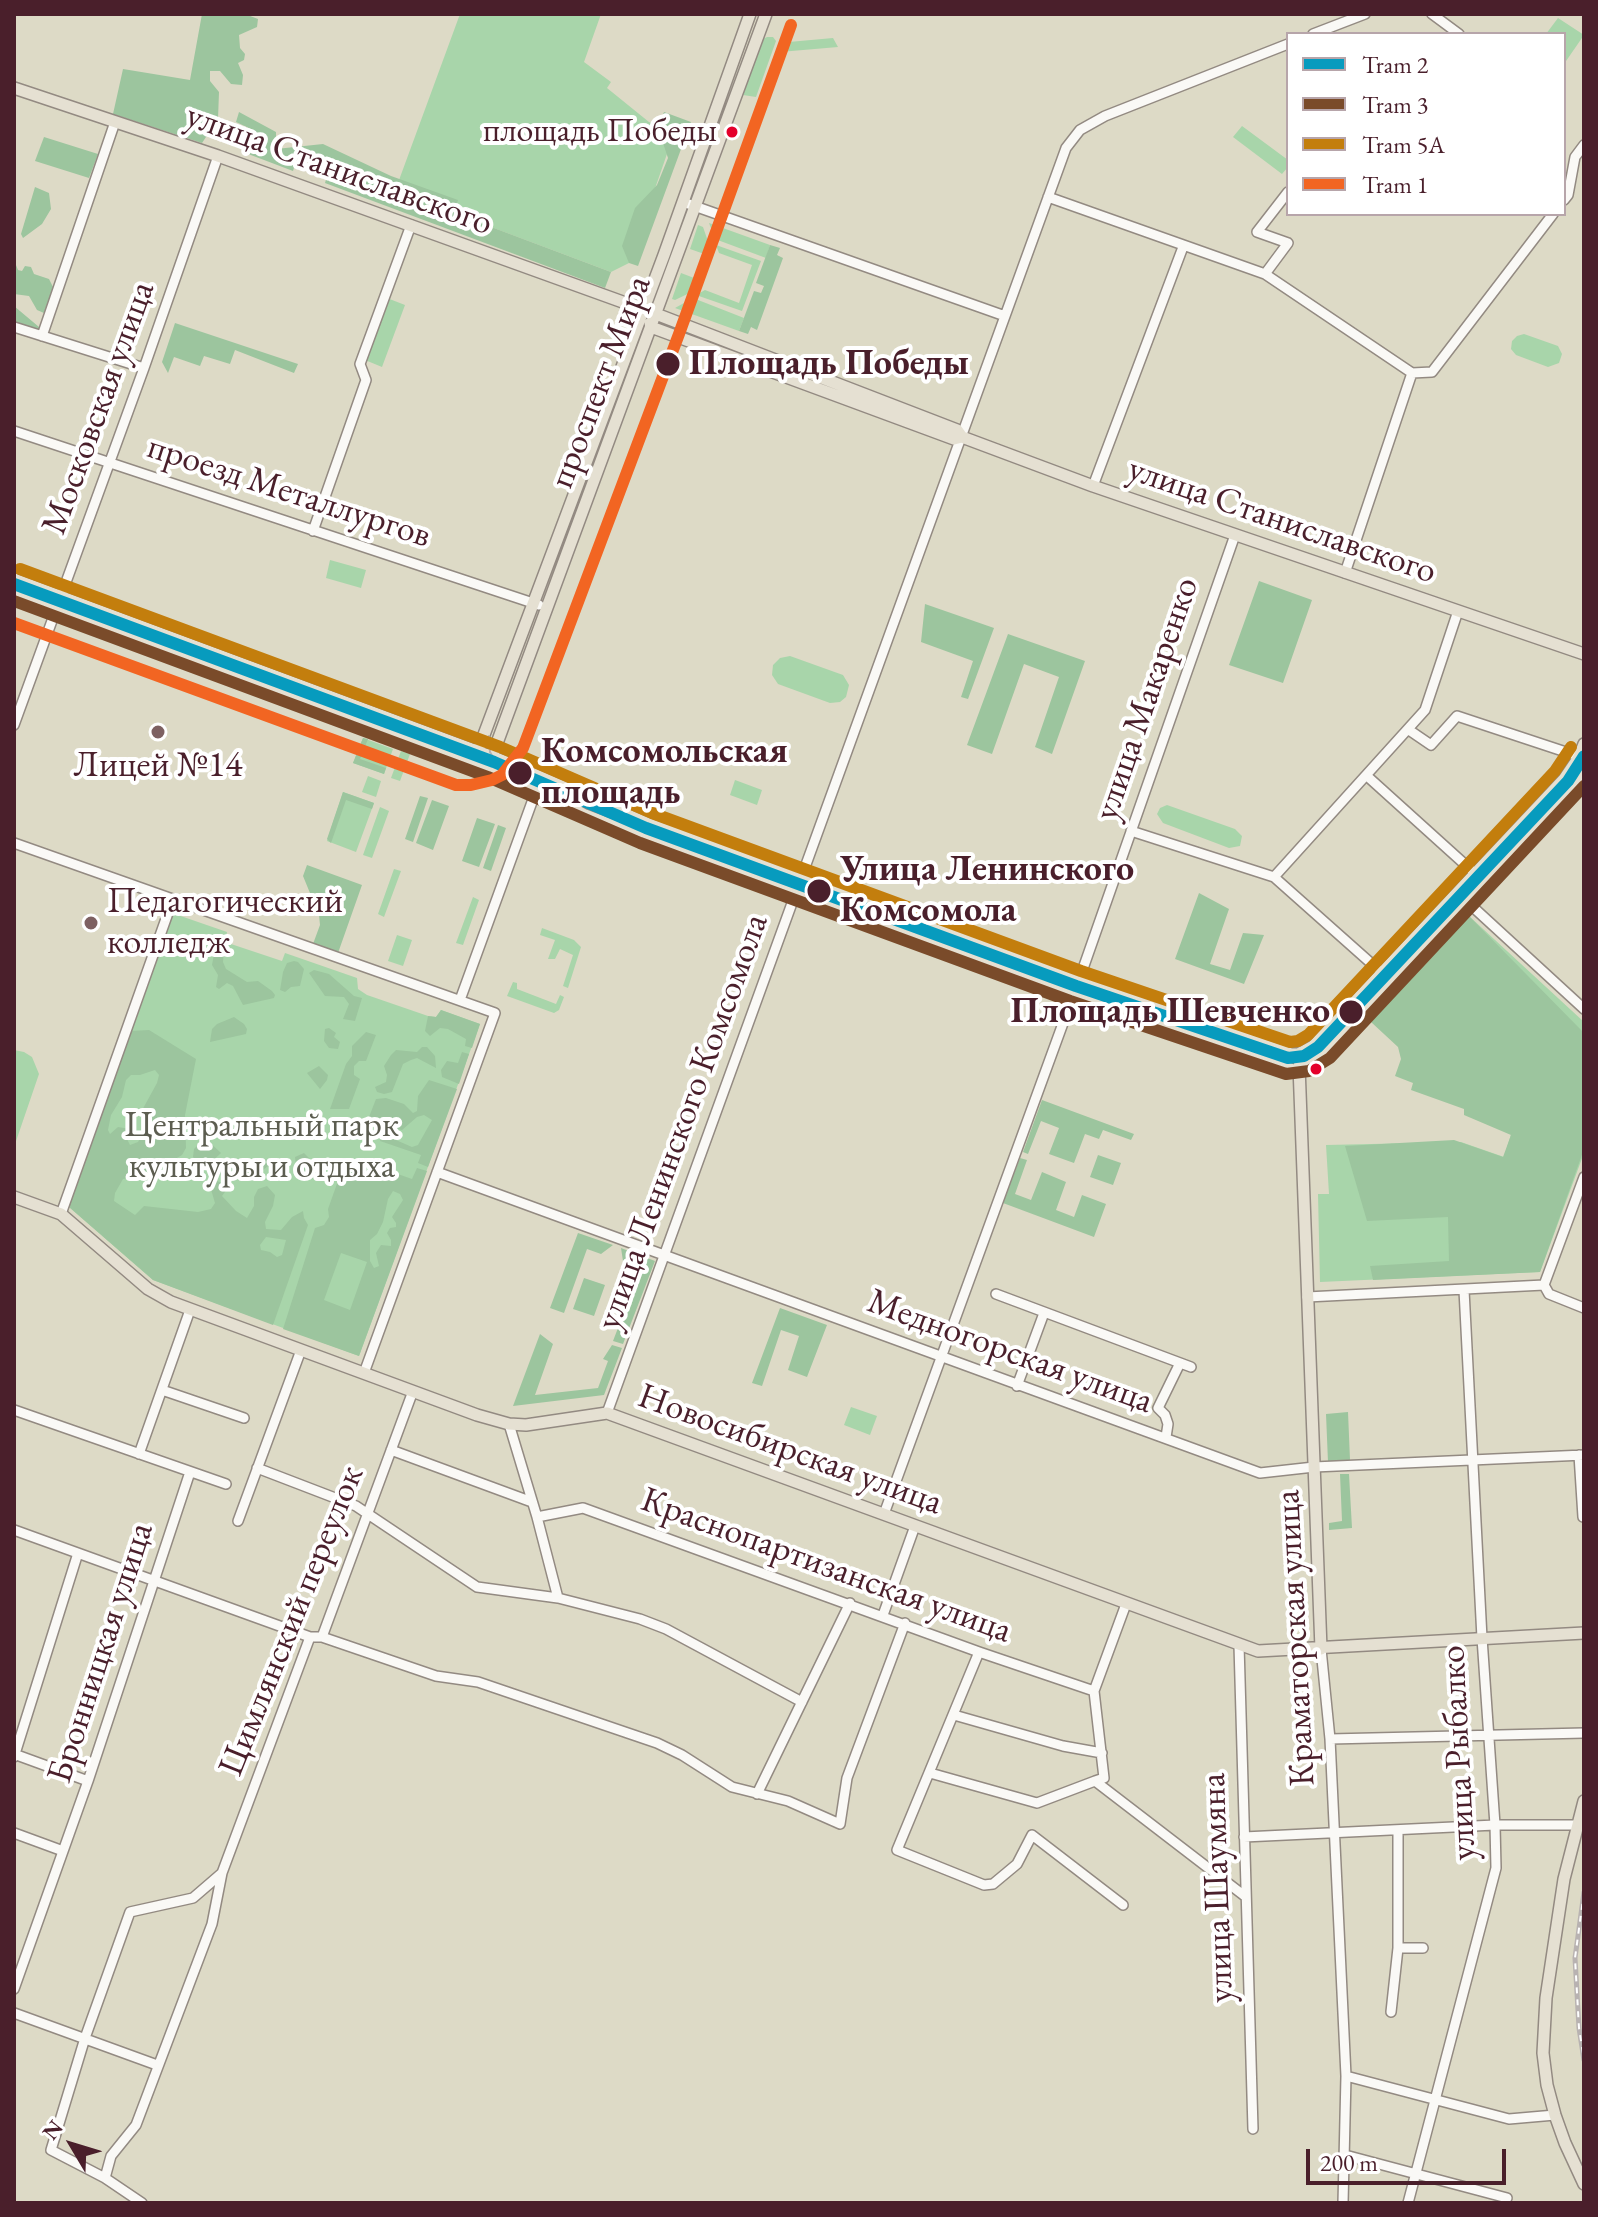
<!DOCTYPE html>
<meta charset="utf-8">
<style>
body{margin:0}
#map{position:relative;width:1598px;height:2217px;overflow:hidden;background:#dddac6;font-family:"EB Garamond",serif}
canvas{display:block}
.frame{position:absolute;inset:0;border:16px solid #4a1f2b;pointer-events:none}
.legend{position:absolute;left:1286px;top:32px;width:280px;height:184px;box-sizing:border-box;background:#fff;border:2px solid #b7a5aa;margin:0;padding:10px 14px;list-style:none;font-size:24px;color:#4a1f2b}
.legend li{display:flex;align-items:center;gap:16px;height:40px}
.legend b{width:40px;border:2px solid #b7a5aa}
.north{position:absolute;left:32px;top:2105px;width:80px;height:80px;-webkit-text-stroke:6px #fff;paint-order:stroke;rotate:308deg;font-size:22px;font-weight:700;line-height:32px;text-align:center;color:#4a1f2b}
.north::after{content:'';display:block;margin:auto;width:28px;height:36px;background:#4a1f2b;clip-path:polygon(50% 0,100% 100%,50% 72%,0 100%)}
.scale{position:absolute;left:1306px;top:2149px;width:200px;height:36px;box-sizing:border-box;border:4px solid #4a1f2b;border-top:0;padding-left:10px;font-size:24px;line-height:28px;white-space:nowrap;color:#4a1f2b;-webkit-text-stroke:6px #fff;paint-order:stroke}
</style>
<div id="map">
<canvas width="1598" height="2217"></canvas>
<div class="frame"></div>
<ul class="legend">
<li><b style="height:10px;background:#079bbe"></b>Tram 2</li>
<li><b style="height:10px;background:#7a4b2a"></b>Tram 3</li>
<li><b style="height:10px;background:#c37e0d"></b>Tram 5А</li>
<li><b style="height:10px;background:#f26522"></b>Tram 1</li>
</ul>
<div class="north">N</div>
<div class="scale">200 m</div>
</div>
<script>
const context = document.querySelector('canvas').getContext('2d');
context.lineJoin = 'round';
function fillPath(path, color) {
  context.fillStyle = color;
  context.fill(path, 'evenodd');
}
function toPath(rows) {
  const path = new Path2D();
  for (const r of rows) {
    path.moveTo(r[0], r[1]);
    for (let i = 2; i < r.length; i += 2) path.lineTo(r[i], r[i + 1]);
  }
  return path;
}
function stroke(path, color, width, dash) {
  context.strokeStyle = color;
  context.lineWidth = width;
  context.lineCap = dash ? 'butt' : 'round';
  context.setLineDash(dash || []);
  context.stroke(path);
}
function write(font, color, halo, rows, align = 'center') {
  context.font = font + ' "EB Garamond",serif';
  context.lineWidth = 8;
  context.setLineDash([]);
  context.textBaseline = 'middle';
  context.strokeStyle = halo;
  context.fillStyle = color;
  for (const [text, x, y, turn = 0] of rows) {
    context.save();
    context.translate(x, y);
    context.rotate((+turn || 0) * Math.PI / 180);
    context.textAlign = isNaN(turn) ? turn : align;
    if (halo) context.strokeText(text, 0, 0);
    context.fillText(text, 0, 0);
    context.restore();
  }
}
fillPath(toPath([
 [460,14,601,14,584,62,611,82,607,88,649,122,675,131,629,263,611,272,395,191],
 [1558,18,1584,35,1564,64,1564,34,1546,34],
 [785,36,789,42,833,38,838,47,780,52],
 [767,37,773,37,776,41,756,97,743,95,763,39],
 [1242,126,1288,160,1288,167,1282,174,1233,137],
 [709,223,770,245,766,258,715,239],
 [698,225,703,227,711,250,710,256,690,249],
 [716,245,761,261,742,311,696,295,705,290,739,303,752,265,719,253],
 [681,273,702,281,700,288,675,300,672,299],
 [387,298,405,305,382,367,365,360],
 [693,298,744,318,739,331,675,308],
 [1524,334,1558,346,1562,354,1559,363,1548,367,1516,355,1511,349,1512,341,1517,336],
 [330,560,366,570,361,588,326,578],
 [790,656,843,675,849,685,846,697,840,702,830,703,778,684,772,675,773,665,780,658],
 [363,738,393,749,384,774,353,763],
 [401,751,410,754,400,781,391,778],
 [368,776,381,781,376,797,362,792],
 [735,780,762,790,757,805,730,795],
 [343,792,374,803,356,852,327,841],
 [1167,805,1235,829,1242,836,1240,846,1229,848,1163,823,1157,814,1160,808],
 [380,807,389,811,372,858,363,855],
 [394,869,401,871,384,917,378,914],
 [473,897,479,900,463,945,456,943],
 [172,913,227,932,225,942,282,961,285,953,357,978,358,989,367,995,428,1016,436,1017,441,1010,480,1024,359,1356,153,1280,69,1207],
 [1469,916,1584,1022,1584,1153,1540,1272,1320,1282,1318,1194,1329,1194,1326,1145,1461,1142,1504,1157,1513,1128,1372,1021],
 [542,928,574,940,581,947,568,988,563,986,573,955,560,949,555,959,548,959,555,940,540,935],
 [397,935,412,940,403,966,388,961],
 [513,982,517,983,517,989,556,1004,560,995,564,997,559,1010,554,1013,507,996],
 [14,1050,24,1052,32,1057,39,1074,14,1147],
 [851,1407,877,1416,870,1435,844,1425]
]), '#a8d5aa');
fillPath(toPath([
 [202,14,245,14,258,19,257,27,239,35,240,48,245,54,244,60,238,63,243,75,242,85,231,84,220,71,210,71,210,81,219,92,218,119,202,143,113,114,123,69,190,80],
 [239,112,276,132,276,149,323,144,391,176,458,200,454,213,611,272,605,288,325,183,330,166,298,155,293,171,243,152,251,129,236,122],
 [664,112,691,122,638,266,629,263,622,246,635,208,657,185,668,158,658,128],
 [44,137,98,154,89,178,35,161],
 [35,187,49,193,51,209,42,224,23,238,21,234],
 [770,245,780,248,777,255,783,258,757,330,751,327,748,334,739,331,754,291,761,293,764,286,756,283],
 [14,260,18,270,22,271,25,266,31,267,34,274,49,279,53,287,44,313,37,310,29,296,14,294],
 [14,306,39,327,39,331,14,323],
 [175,323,298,364,294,373,235,350,230,364,204,356,200,366,174,357,168,373,162,362],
 [1259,581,1312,600,1283,683,1229,665],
 [925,604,994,628,968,699,961,697,973,661,921,642],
 [1008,634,1085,661,1052,754,1035,747,1059,677,1024,664,992,754,967,745],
 [363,738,368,739,360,759,386,768,384,774,353,763],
 [343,792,374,803,372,809,346,800,331,843,327,839],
 [420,796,428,798,413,842,405,839],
 [432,800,449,806,433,850,416,843],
 [477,818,495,824,479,867,462,861],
 [498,825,506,828,491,871,483,868],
 [307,865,362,885,338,953,313,944,320,925,319,915,303,876],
 [1199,893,1229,909,1210,964,1230,970,1243,933,1264,935,1244,984,1175,959],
 [1469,916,1584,1033,1584,1149,1540,1272,1373,1280,1370,1266,1449,1261,1448,1217,1367,1221,1345,1146,1454,1140,1503,1157,1511,1135,1464,1115,1464,1109,1411,1090,1413,1083,1395,1076,1401,1059,1398,1047,1371,1022],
 [220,948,224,950,223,962,226,969,247,982,258,981,272,991,275,995,274,998,243,1005,233,986,227,983,219,989,216,987,218,975,212,965,214,954],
 [294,961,298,962,304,969,300,986,291,987,285,992,280,990,283,972,287,963],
 [314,970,329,974,354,996,362,998,355,1021,343,1019,349,1004,344,997,325,996,309,973],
 [441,1010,480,1024,472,1048,465,1046,466,1039,448,1029,440,1028,430,1036,425,1031,428,1016,436,1017],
 [234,1017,244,1024,247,1029,246,1034,210,1042,212,1029,217,1024],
 [329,1028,336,1033,334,1037,340,1042,338,1049,329,1048,324,1041,325,1029],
 [149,1030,196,1059,185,1115,186,1148,182,1155,163,1166,145,1175,123,1179,115,1193,114,1201,135,1215,144,1206,198,1212,211,1209,215,1203,210,1186,213,1180,230,1185,222,1196,236,1211,247,1218,254,1206,254,1197,258,1189,267,1186,275,1195,273,1206,265,1222,266,1229,281,1230,292,1217,303,1211,304,1218,308,1225,273,1325,153,1280,69,1207,131,1031],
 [155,1070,159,1075,157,1083,140,1114,147,1120,147,1126,138,1142,130,1145,126,1137,130,1129,118,1127,110,1134,108,1130,111,1115,122,1097,126,1080,131,1075,140,1075],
 [266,1237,286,1240,282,1255,277,1257,270,1252,261,1250,260,1245],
 [366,1032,376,1035,366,1061,359,1061,354,1066,354,1075,360,1079,349,1109,330,1109,346,1064,352,1056,352,1046],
 [422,1047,427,1047,435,1056,436,1068,417,1058,411,1060,403,1064,392,1092,384,1094,377,1092,375,1087,386,1082,387,1075,384,1066,391,1055,396,1050,417,1052],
 [462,1052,469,1054,459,1084,442,1077,441,1070,447,1061,458,1063],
 [319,1066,328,1075,327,1080,320,1089,307,1073],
 [429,1080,457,1089,428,1167,418,1163,421,1155,380,1141,386,1123,369,1117,376,1099,386,1098,404,1104,413,1113,417,1111,418,1096],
 [424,1115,432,1120,418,1145,412,1147,389,1137,389,1131,393,1128,402,1130,417,1117],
 [1042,1100,1134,1134,1131,1140,1103,1130,1099,1139,1085,1134,1074,1163,1049,1154,1059,1128,1041,1121,1028,1154,1023,1152],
 [205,1138,221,1153,204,1169,193,1157,194,1149],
 [304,1153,309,1158,310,1169,319,1174,314,1179,308,1178,296,1166,295,1157],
 [1098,1155,1121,1163,1113,1185,1090,1177],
 [1020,1158,1027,1160,1015,1194,1031,1200,1042,1172,1066,1182,1056,1210,1074,1217,1082,1195,1106,1204,1094,1237,1003,1203],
 [224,1159,244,1164,269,1159,273,1162,253,1178,228,1179,215,1173],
 [344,1164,369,1172,372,1165,412,1179,417,1168,427,1171,359,1356,283,1329,315,1228,324,1225,329,1217,328,1209],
 [393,1191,400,1194,403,1200,392,1217,396,1223,396,1227,390,1228,387,1233,391,1240,391,1246,381,1245,376,1253,379,1266,374,1268,370,1261,370,1240,377,1234,383,1222,388,1199],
 [341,1253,367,1262,350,1310,324,1300],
 [578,1233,613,1245,601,1254,587,1249,564,1313,550,1308],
 [621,1248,655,1261,623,1344,613,1341,641,1268,623,1261],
 [584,1278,605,1285,594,1316,573,1309],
 [780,1308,827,1325,807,1377,788,1370,799,1336,781,1330,762,1386,752,1383],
 [540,1334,553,1344,535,1395,598,1388,608,1361,603,1359,612,1345,622,1348,604,1395,513,1406],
 [1348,1412,1350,1460,1328,1462,1326,1414],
 [1340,1474,1349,1474,1352,1528,1329,1530,1329,1523,1342,1521]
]), '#9cc59e');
const minor = toPath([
 [1432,14,1459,34],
 [1313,34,1365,14],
 [1048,197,1265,274,1412,373,1345,573],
 [1564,200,1568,195,1575,157,1584,145],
 [683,202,1005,316],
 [1265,274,1288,243,1257,232,1288,192],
 [14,327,144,368],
 [42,336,115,122],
 [1412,373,1432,372,1553,214],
 [14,431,539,605],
 [1093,486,1183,247],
 [313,531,366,380,360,364,411,225],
 [14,725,144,368,218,156],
 [1409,730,1431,745,1457,716,1584,758],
 [1367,776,1480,878],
 [1131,831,1274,877,1391,981],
 [14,843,495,1013,364,1373],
 [1274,877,1425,710,1458,611],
 [1462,897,1584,1009],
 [460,1000,536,791],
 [437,1172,1260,1473,1314,1467,1584,1455],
 [61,1214,173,899],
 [1544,1285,1549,1294,1584,1308],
 [996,1294,1191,1367],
 [1307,1297,1544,1285,1584,1177],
 [1017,1386,1044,1313],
 [162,1390,244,1418],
 [14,1410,226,1484],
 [607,1413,1066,148,1080,130,1105,116,1288,44],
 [509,1424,537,1517,558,1598],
 [1166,1437,1168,1424,1165,1415,1158,1408,1180,1363],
 [391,1450,532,1502],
 [139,1454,190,1310],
 [1579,1455,1583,1517],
 [257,1468,356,1506,477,1587,558,1598,640,1619,666,1629,802,1702],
 [884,1514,1085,963,1235,535],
 [537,1517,583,1508,979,1652,1094,1691],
 [238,1521,301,1350],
 [14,1530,310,1637],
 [883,1615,915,1526],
 [322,1637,436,1676,478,1682,657,1743,682,1755,732,1787,788,1801,840,1824,847,1778,905,1623],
 [1239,1645,1253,2129],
 [1321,1649,1330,1739,1346,2076,1343,2203],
 [979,1652,897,1850,984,1885,993,1884,1017,1864,1032,1835,1123,1905],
 [954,1715,1063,1746,1102,1753],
 [1330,1739,1584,1733],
 [14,1754,88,1781],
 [14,1757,78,1553],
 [930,1773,1037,1803,1095,1781,1246,1897],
 [1095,1781,1104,1778,1094,1691,1126,1604],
 [757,1794,850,1603],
 [14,1833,63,1851],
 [1244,1837,1495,1825,1576,1825],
 [1398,1948,1423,1948],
 [14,1989,88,1781,190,1472],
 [1391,2012,1398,1948,1398,1830],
 [14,2013,157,2065],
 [1346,2076,1509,2119,1555,2115],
 [1345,2155,1507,2198],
 [105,2178,51,2150,85,2038,130,1912,193,1898,222,1873],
 [142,2203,105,2178,111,2156,136,2125,212,1924,222,1873,310,1637,322,1637,413,1391],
 [1408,2203,1496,1868,1495,1825,1482,1638,1464,1290]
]);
const major = toPath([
 [14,88,218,156,656,314,957,430,962,437,1093,486,1584,654],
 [650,323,651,327,954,439,962,437],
 [14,579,509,763,649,824,802,877,1078,981,1291,1054,1298,1054,1313,1046,1564,779,1579,757,1584,744],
 [14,595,488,771,555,799,585,815,788,892,1066,993,1293,1070,1307,1066,1320,1056,1572,787,1584,770],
 [476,756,664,255,750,14],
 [490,762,766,14],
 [1299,1066,1321,1649],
 [14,1197,61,1214,148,1289,171,1302,477,1415,509,1424,526,1425,607,1413,1258,1651,1584,1633],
 [1584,1801,1564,1879,1546,1998,1543,2053,1547,2085,1555,2115,1565,2143,1584,2184]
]);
stroke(minor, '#938a82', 12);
stroke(major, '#938a82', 14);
stroke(minor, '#faf9f6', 9);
stroke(major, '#e5e0d2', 11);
stroke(toPath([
 [489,736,490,752,499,768]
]), '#b8b2b1', 2);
const rail = toPath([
 [1584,1892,1575,1958,1579,2028,1584,2060]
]);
stroke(rail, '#b8b2b1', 5);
stroke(rail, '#fff', 2, [6]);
stroke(toPath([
 [14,584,494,762,646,828,1076,986,1288,1058,1304,1056,1318,1047,1568,781,1584,756]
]), '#079bbe', 12);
stroke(toPath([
 [14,601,488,777,640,843,1070,1001,1286,1074,1309,1071,1330,1058,1584,786]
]), '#7a4b2a', 12);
stroke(toPath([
 [20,569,500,747,652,813,1081,971,1290,1042,1298,1041,1308,1035,1555,771,1571,747]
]), '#c37e0d', 12);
stroke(toPath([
 [14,623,456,785,471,785,492,780,502,775,523,748,679,334,791,25]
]), '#f26522', 12);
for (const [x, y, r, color] of [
 [732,132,7,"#e4002b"],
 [668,364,13,"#4a1f2b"],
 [158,732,8,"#7d6061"],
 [520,773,13,"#4a1f2b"],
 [819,891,13,"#4a1f2b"],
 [91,923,8,"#7d6061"],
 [1351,1012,13,"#4a1f2b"],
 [1316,1069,7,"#e4002b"]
]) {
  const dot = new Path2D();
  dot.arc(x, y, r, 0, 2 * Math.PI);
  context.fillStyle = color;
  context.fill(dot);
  stroke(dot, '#fff', 3);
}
write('34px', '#4a1f2b', '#fff', [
 ["площадь Победы",717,132]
], 'right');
write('36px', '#4a1f2b', '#fff', [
 ["улица Станиславского",339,170,20],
 ["проспект Мира",601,382,-69],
 ["Московская улица",99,408,-70],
 ["проезд Металлургов",289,492,18],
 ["улица Станиславского",1282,521,19],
 ["улица Макаренко",1147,699,-71],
 ["улица Ленинского Комсомола",683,1122,-70],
 ["Медногорская улица",1010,1352,20],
 ["Новосибирская улица",790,1450,20],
 ["Краснопартизанская улица",826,1566,20],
 ["Цимлянский переулок",292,1621,-68],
 ["Краматорская улица",1296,1638,-93],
 ["Бронницкая улица",101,1653,-72],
 ["улица Рыбалко",1459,1753,-93],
 ["улица Шаумяна",1218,1888,-92]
]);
write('bold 36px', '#4a1f2b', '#fff', [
 ["Площадь Победы",689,364],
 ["Комсомольская",541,752],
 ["площадь",541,793],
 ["Улица Ленинского",840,870],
 ["Комсомола",840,911],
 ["Площадь Шевченко",1330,1012,"right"]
], 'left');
write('36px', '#4a1f2b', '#fff', [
 ["Лицей №14",158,766],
 ["Педагогический",107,902,"left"],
 ["колледж",107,943,"left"]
]);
write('36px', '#5c5d50', '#fff', [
 ["Центральный парк",262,1126],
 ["культуры и отдыха",262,1167]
]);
</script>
